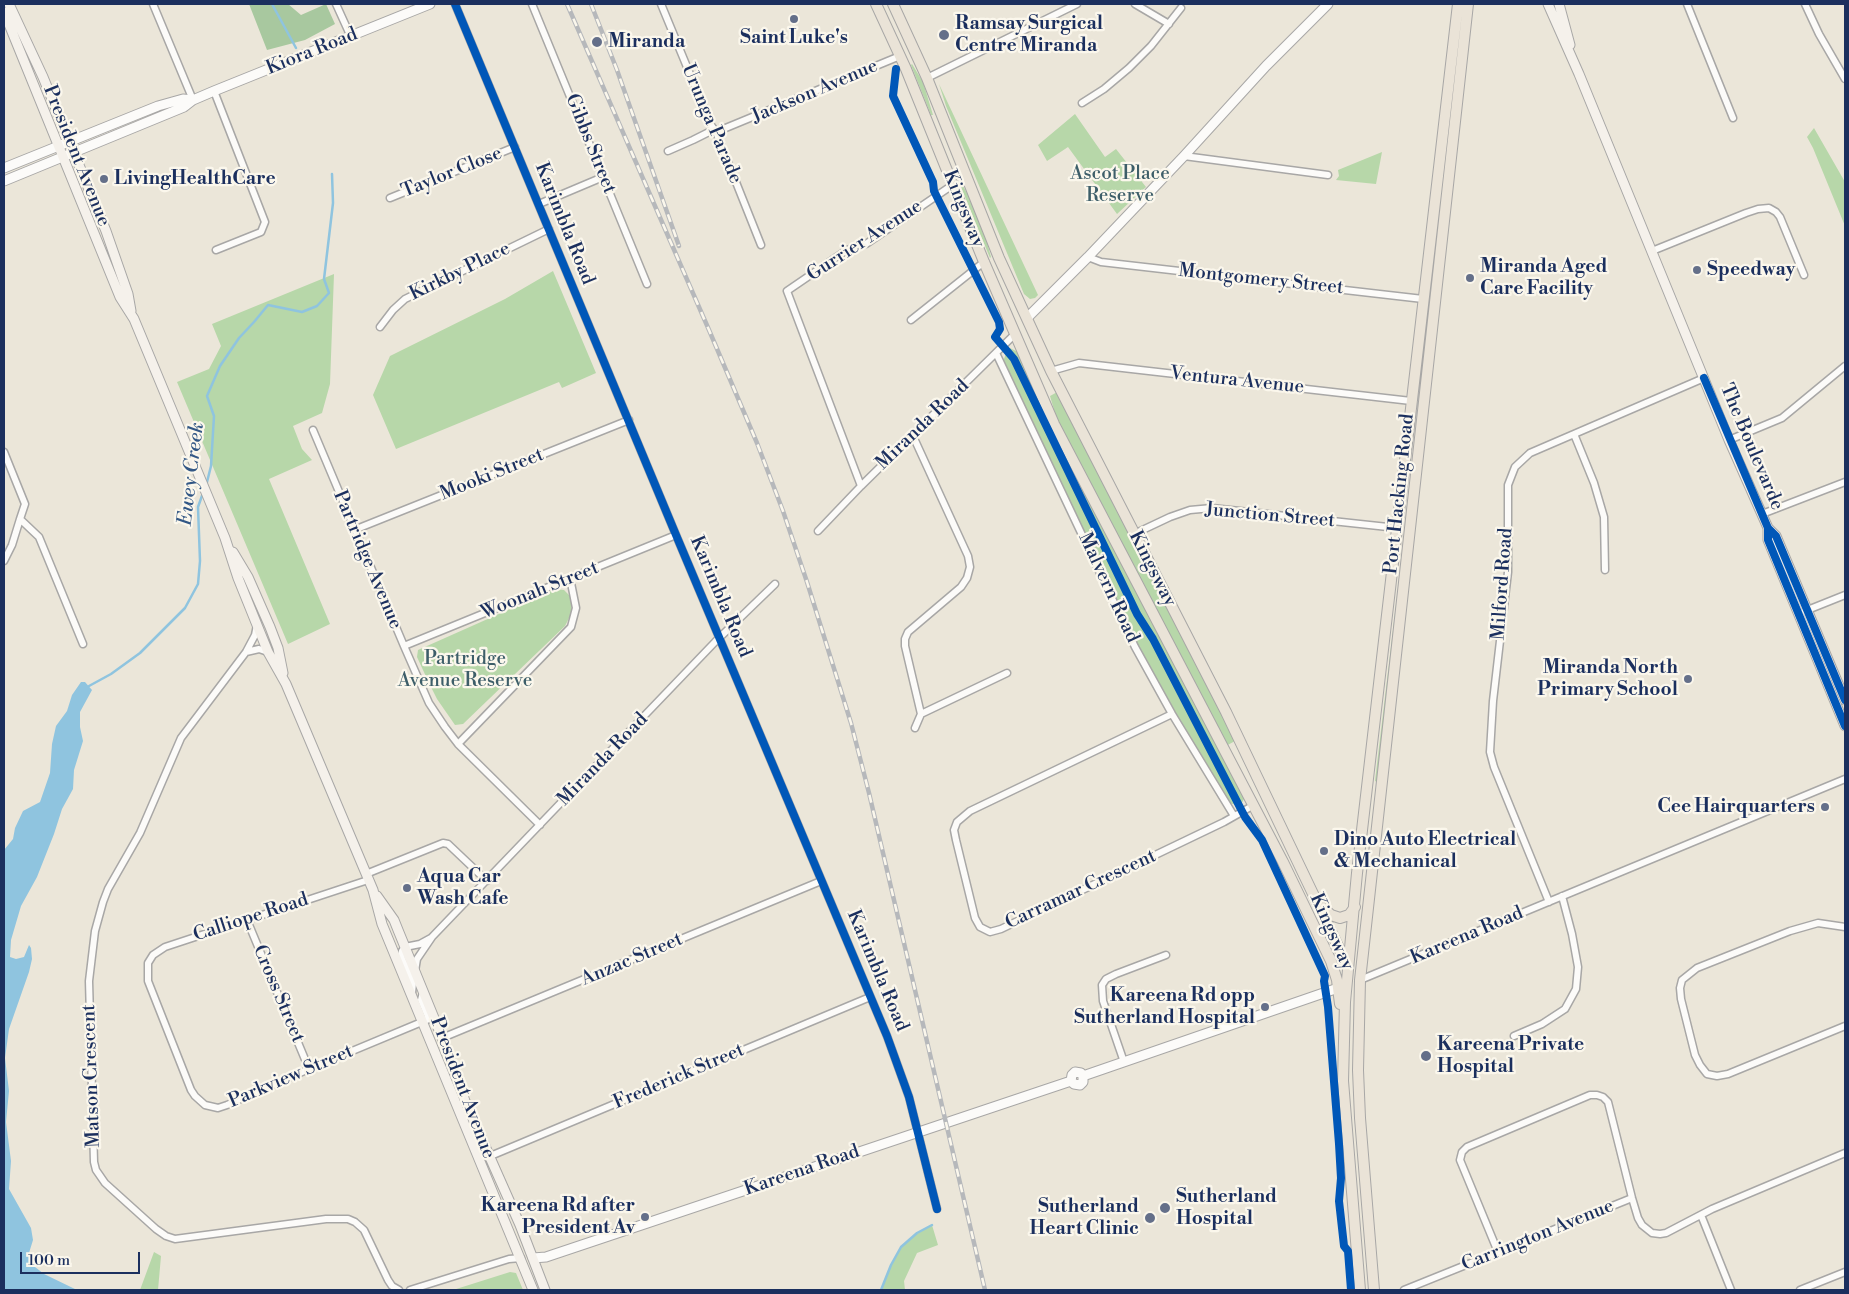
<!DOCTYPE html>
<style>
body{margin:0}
#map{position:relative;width:1849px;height:1294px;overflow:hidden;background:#ebe6d9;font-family:"Libre Bodoni",serif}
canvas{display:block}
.frame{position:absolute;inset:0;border:5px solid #1b2f5e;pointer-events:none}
.scale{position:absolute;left:20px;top:1252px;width:120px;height:22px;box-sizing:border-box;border:2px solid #1b2f5e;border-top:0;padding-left:6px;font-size:15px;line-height:18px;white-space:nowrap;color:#1b2f5e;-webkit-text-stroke:4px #fbf7ec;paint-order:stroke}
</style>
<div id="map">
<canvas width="1849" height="1294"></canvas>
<div class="frame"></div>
<div class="scale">100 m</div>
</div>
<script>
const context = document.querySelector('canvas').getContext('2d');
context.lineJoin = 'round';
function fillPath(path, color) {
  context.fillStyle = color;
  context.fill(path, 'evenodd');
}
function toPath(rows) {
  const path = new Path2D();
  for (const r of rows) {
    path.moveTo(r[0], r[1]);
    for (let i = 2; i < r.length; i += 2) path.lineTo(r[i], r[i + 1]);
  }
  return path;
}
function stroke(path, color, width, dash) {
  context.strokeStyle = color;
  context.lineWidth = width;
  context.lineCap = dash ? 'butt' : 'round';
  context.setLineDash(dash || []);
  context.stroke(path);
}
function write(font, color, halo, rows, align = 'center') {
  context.font = font + ' "Libre Bodoni",serif';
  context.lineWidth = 4.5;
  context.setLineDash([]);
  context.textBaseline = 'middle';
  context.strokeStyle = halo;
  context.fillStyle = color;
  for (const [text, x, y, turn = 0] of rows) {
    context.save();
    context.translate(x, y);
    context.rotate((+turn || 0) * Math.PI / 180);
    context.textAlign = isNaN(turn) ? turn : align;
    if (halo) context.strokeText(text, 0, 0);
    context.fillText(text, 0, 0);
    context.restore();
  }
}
fillPath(toPath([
 [912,64,923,82,933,115,931,115,911,65],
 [939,84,1038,295,1035,298,1030,299,1024,294,946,106],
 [1075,114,1105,157,1116,149,1146,187,1117,214,1068,147,1047,161,1038,145],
 [1814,128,1845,182,1845,226,1813,148,1807,137],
 [1382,152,1376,184,1336,180,1339,176,1338,170],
 [963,186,973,204,984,231,991,257,990,258,961,187],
 [553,271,596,373,562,388,559,382,396,449,373,395,390,356,505,299],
 [334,274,330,384,322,413,293,426,302,449,312,460,269,479,330,624,288,644,177,382,209,369,221,346,212,324],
 [1010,348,1024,355,1062,437,1050,396,1061,390,1226,712,1235,741,1224,747,1245,788,1244,799,1240,806,1226,802,1135,647,1002,365,1007,350],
 [1404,537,1404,541,1377,782,1375,781],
 [555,589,564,590,571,597,572,612,565,626,463,724,455,725,437,699,429,683,417,657,418,650],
 [932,1225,938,1245,917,1253,904,1281,905,1290,881,1290,891,1265,901,1247,917,1233],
 [154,1252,161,1256,158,1290,140,1290],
 [510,1272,516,1273,523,1290,453,1290]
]), '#b7d7a9');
fillPath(toPath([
 [249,4,288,4,301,15,326,4,335,24,305,40,267,50]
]), '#a8c89f');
fillPath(toPath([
 [81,682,85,682,92,690,80,712,80,727,83,741,74,770,73,789,62,809,54,834,37,877,21,906,11,940,10,957,16,959,24,957,29,945,31,948,32,959,29,972,9,1029,5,1058,9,1091,6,1122,11,1161,9,1189,31,1228,33,1240,29,1253,30,1259,35,1267,44,1274,77,1290,4,1290,4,850,13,839,15,828,23,811,40,802,50,773,52,744,56,726,67,711,72,695]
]), '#8fc4df');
stroke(toPath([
 [272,4,296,48],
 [206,486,211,466,214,416,207,396,220,366,239,338,254,322,268,305,302,312,317,306,329,293,324,279,333,203,332,174],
 [89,686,111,674,140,653,185,608,198,584,200,561,198,507,203,493],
 [881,1290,891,1265,901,1247,917,1233,932,1225]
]), '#8fc4df', 2.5);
const minor = toPath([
 [153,4,193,100],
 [336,4,351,37],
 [455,4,676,535,887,1036,909,1097,937,1209],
 [532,4,647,284],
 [661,4,711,125,716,132,761,245],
 [1135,4,1169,24],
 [1687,4,1733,118],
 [1805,4,1819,34,1845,79],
 [927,78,1077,4],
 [214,91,265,222,261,232,216,250],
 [1082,103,1104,89,1129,68,1151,46,1181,8],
 [716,132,900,56],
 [668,151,693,140,713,130],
 [1184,156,1328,175],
 [390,198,515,147],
 [539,204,603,177],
 [1652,251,1746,213,1758,209,1769,208,1776,212,1780,217,1804,275],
 [1088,257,1101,262,1423,299],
 [911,320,984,262],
 [380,327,393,310,405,299,549,229],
 [996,353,1135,647,1172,714,1234,816],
 [1051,371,1079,363,1411,401],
 [313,430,404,646,429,703,445,727,458,744,540,825],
 [1574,434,1594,483,1604,517,1605,570],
 [913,436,968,556,970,567,967,578,961,587,908,632,905,639,905,646,921,714],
 [1729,440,1782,418,1845,366],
 [4,452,25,504,20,519,39,537,83,644],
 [861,486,787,291,847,250,866,244,954,184],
 [1762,514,1845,482],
 [354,530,629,420],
 [818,531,861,486,1015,334],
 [1134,534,1170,517,1190,510,1212,508,1397,528],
 [4,561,12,545,20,519],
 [1805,611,1845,595],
 [257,625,255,635,246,652,181,738,140,833,108,889,103,902,95,931,89,981,94,1162,96,1170,105,1183,156,1229,166,1236,175,1239,326,1219,348,1219,355,1222,364,1230,388,1280,392,1286,399,1290],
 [404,646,676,535],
 [246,652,259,649,268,652],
 [1172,714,970,811,957,822,954,830,956,840,975,918,980,927,990,932,1001,929,1224,822,1254,805],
 [915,728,921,714,1007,673],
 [458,744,571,627,576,608,570,578],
 [366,874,443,843,448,844,487,881],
 [368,880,165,947,153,955,148,963,148,981,191,1090,195,1096,205,1105,218,1108,227,1105,309,1069,429,1019,421,1000,423,992],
 [1549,902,1494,767,1490,752,1493,701,1508,572,1508,485,1515,467,1530,453,1704,378],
 [247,920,309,1069],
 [1845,927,1818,923,1790,931,1697,968,1682,980,1680,988,1681,999,1695,1055,1700,1065,1707,1074,1717,1076,1728,1074,1845,1026],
 [415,971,417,959,432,937,715,642,775,584],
 [1360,980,1845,779],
 [412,993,413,983,401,956,402,951,405,947,420,944,431,938],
 [1514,1036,1542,1024,1565,1009,1576,989,1578,967,1572,934,1562,896],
 [442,1038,821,881],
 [1124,1062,1103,1001,1102,985,1106,979,1116,974,1166,955],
 [488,1157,870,997],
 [1701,1215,1731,1290],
 [1498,1252,1460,1160,1462,1152,1467,1147,1590,1095,1597,1095,1603,1097,1608,1102,1632,1198,1638,1218,1642,1225,1652,1233,1660,1234,1666,1233,1712,1209,1845,1153],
 [410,1290,509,1259,521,1258],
 [1404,1290,1632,1198],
 [1800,1290,1845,1272]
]);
const tertiary = toPath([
 [4,168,158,106,183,99,193,100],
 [4,181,184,107,193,100,214,91,430,4],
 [1027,318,1088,257,1184,156,1266,66,1328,4],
 [1083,1076,1338,988],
 [1071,1081,1074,1084,1080,1085,1083,1082,1083,1076],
 [1071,1081,1072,1075,1075,1072,1081,1073,1083,1076],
 [533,1258,546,1257,1071,1081]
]);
const secondary = toPath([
 [9,4,43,77,106,231,128,294,131,311],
 [1548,4,1579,74,1729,440,1768,528,1776,536,1845,700],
 [1559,4,1570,45],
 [4,12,120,297,134,319,225,538,238,578,257,625,268,652,286,684,373,890,382,924,533,1290],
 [1768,528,1768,540,1845,726],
 [233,552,248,577,270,627,278,648,283,673],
 [377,896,394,920,398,930,443,1040,465,1101,520,1225,545,1290]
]);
const primary = toPath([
 [876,4,906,69,984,262,1054,424,1283,862,1331,961,1337,980,1340,1004],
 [893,4,927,78,999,258,1051,371,1226,712,1348,967],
 [1322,907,1331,915,1340,918,1349,915,1355,907],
 [1360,1290,1343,1081,1345,1002,1357,873,1458,4],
 [1374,1290,1360,1118,1358,1070,1360,980,1468,4]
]);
stroke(minor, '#a8a7a6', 9);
stroke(tertiary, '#a8a7a6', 11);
stroke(secondary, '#a8a7a6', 11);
stroke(primary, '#a8a7a6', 12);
stroke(minor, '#fcfbf9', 6);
stroke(tertiary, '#fcfbf9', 9);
stroke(secondary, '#f5f1eb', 9);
stroke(primary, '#eae3d7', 10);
const rail = toPath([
 [567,4,709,330,757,443,783,511,807,582,851,723,869,793,985,1290],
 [591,4,617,70,679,246]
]);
stroke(rail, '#b6b8bb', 4.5);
stroke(rail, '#fbf7ec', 2.5, [8]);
stroke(toPath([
 [455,4,676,535,887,1036,909,1097,937,1209],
 [896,69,893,96,933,182,934,191,999,322,1000,329,995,337,1014,359,1137,614,1153,639,1245,817,1262,840,1325,976,1324,981,1328,1007,1339,1144,1341,1178,1339,1201,1344,1246,1348,1251,1351,1290],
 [1704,378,1768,528,1776,536,1845,700],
 [1768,528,1768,540,1845,726]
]), '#0057b8', 8);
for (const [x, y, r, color] of [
 [794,19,5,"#646f89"],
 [944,35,6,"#646f89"],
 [597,42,6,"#646f89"],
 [104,179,5,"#646f89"],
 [1697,270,5,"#646f89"],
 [1470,278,5,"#646f89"],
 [1688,679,5,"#646f89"],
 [1825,807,5,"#646f89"],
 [1324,851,5,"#646f89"],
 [407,888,5,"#646f89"],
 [1265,1007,5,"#646f89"],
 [1426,1056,6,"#646f89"],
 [1165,1208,6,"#646f89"],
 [645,1217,5,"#646f89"],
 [1150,1218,6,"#646f89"]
]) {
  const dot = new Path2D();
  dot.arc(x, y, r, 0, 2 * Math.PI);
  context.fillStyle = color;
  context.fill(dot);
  stroke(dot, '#fbf7ec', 2);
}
write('bold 19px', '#1b2f5e', '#fbf7ec', [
 ["Ramsay Surgical",955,24],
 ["Centre Miranda",955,46],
 ["Saint Luke's",794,38,"center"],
 ["Miranda",608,42],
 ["LivingHealthCare",114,179],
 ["Miranda Aged",1480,267],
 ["Care Facility",1480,289],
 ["Speedway",1707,270],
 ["Miranda North",1678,668,"right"],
 ["Primary School",1678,690,"right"],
 ["Cee Hairquarters",1815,807,"right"],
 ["Dino Auto Electrical",1334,840],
 ["& Mechanical",1334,862],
 ["Aqua Car",417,877],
 ["Wash Cafe",417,899],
 ["Kareena Rd opp",1255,996,"right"],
 ["Sutherland Hospital",1255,1018,"right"],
 ["Kareena Private",1437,1045],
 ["Hospital",1437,1067],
 ["Sutherland",1176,1197],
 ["Hospital",1176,1219],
 ["Kareena Rd after",635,1206,"right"],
 ["President Av",635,1228,"right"],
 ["Sutherland",1139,1207,"right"],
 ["Heart Clinic",1139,1229,"right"]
], 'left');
write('19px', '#1b2f5e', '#fbf7ec', [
 ["Kiora Road",312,52,-22],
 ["Jackson Avenue",815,92,-23],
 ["Urunga Parade",711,124,67],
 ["Gibbs Street",590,144,68],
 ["President Avenue",76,156,68],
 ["Taylor Close",452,173,-22],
 ["Kingsway",963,209,68],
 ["Karimbla Road",564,224,68],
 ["Gurrier Avenue",865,241,-33],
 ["Kirkby Place",460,272,-26],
 ["Montgomery Street",1261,280,6],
 ["Ventura Avenue",1237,381,6],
 ["Miranda Road",923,425,-44],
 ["The Boulevarde",1751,447,67],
 ["Mooki Street",492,475,-22],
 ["Port Hacking Road",1400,494,-84],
 ["Junction Street",1270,516,5],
 ["Partridge Avenue",367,560,67],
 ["Kingsway",1152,569,63],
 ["Milford Road",1503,584,-86],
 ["Malvern Road",1108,588,65],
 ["Woonah Street",540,591,-22],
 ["Karimbla Road",720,597,67],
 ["Miranda Road",603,760,-46],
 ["Carramar Crescent",1081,890,-25],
 ["Calliope Road",251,918,-18],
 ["Kingsway",1331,932,66],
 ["Kareena Road",1467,936,-23],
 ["Anzac Street",632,960,-23],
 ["Karimbla Road",877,971,67],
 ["Cross Street",278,994,67],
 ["Matson Crescent",92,1076,-92],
 ["Parkview Street",291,1077,-23],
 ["Frederick Street",679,1077,-23],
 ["President Avenue",462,1088,69],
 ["Kareena Road",802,1171,-19],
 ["Carrington Avenue",1538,1236,-22]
]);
write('19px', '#3d5e69', '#fbf7ec', [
 ["Ascot Place",1120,174],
 ["Reserve",1120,196],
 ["Partridge",465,659],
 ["Avenue Reserve",465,681]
]);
write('italic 20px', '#325785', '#fbf7ec', [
 ["Ewey Creek",192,474,-83]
]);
</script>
